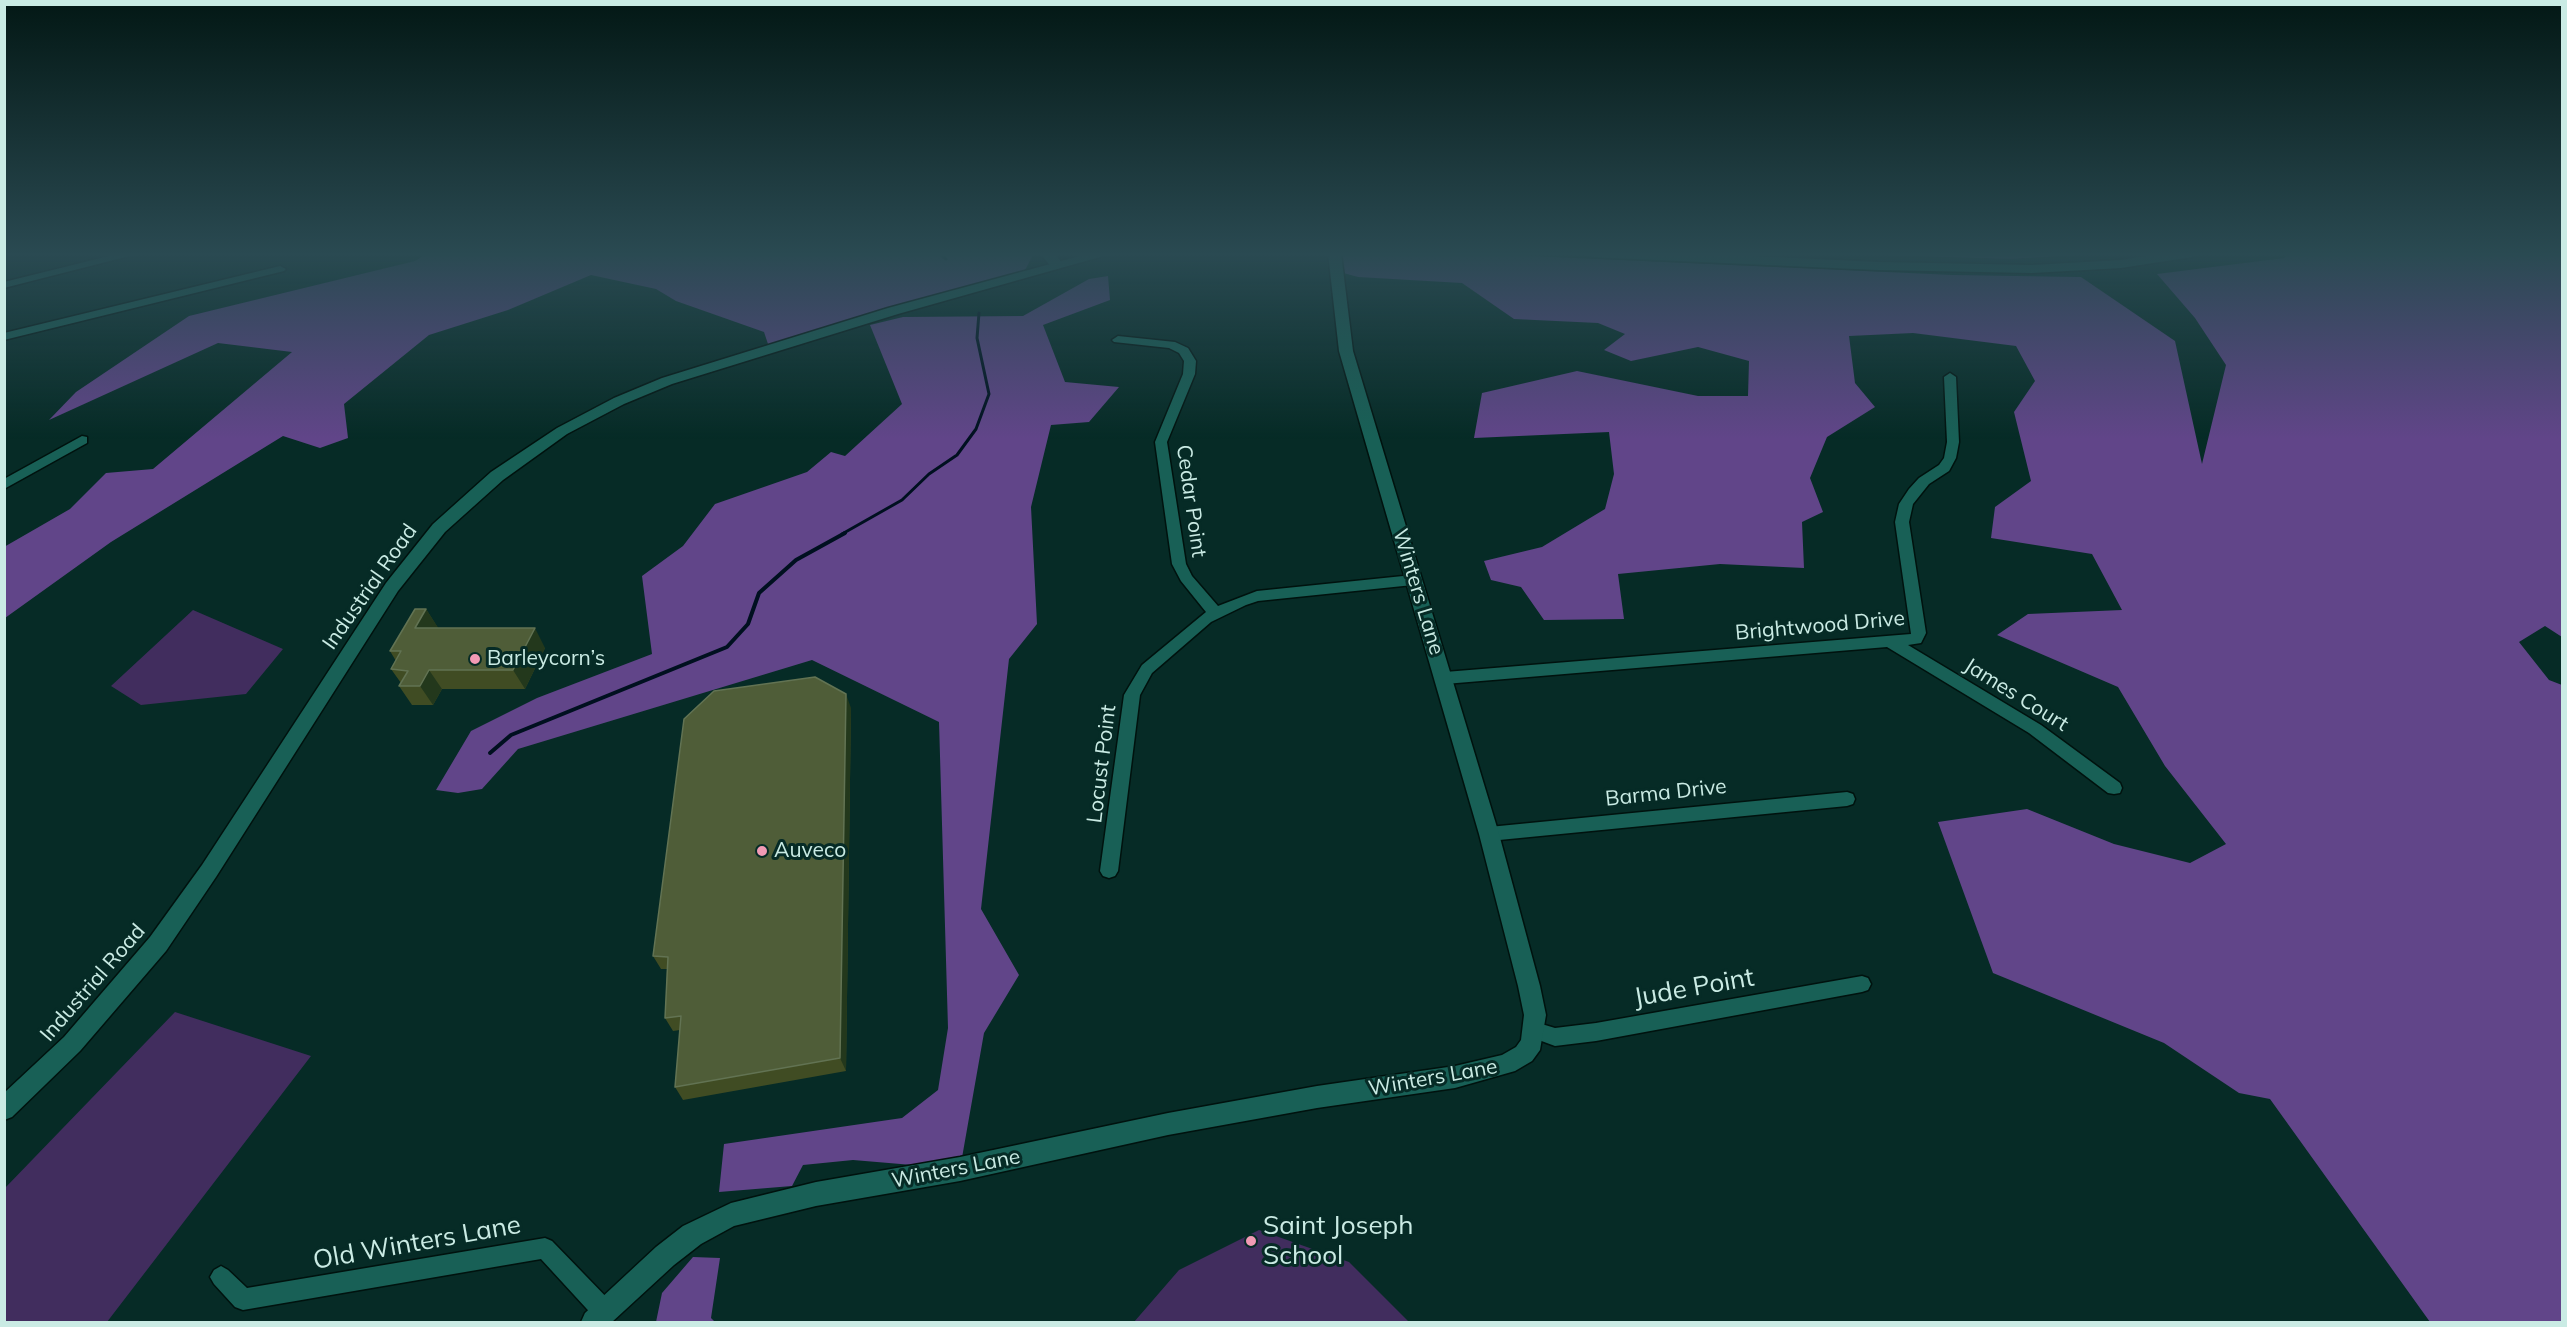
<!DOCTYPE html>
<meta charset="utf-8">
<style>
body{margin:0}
#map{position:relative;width:2567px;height:1327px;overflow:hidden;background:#062b26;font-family:Mulish,sans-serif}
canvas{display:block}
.frame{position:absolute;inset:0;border:6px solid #caebe4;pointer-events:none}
</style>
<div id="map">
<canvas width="2567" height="1327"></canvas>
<div class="frame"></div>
</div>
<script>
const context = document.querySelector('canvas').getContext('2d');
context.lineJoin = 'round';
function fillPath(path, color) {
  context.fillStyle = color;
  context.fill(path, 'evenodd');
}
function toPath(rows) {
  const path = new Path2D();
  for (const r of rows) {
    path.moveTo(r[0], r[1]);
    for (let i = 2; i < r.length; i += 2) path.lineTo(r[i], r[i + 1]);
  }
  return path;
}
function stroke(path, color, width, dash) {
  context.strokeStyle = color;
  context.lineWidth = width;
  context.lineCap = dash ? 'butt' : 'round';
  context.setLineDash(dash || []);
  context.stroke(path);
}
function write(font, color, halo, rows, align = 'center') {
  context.font = font + ' Mulish,sans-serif';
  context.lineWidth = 6;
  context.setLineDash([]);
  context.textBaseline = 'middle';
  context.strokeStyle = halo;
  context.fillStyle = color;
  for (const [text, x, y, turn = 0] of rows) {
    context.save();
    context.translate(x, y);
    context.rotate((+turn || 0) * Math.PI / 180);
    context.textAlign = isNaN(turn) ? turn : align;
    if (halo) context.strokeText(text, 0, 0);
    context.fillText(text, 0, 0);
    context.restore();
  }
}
fillPath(toPath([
 [193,610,283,649,246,694,141,705,111,686],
 [175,1012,311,1056,107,1322,5,1322,5,1188],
 [1259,1230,1349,1262,1409,1322,1134,1322,1179,1270]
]), '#412d5e');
fillPath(toPath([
 [427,253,1034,253,1023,274,769,347,764,332,676,301,656,289,591,275,508,310,429,335,344,404,348,438,320,448,283,436,111,542,5,618,4,547,70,509,106,473,153,469,292,352,218,343,49,420,76,392,189,316,415,261],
 [1341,253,1465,253,1953,275,2081,277,2175,341,2202,464,2226,365,2195,318,2157,274,2284,258,2289,253,2562,253,2562,637,2545,626,2519,642,2549,680,2562,685,2562,1322,2430,1322,2270,1099,2239,1093,2164,1043,1993,973,1938,822,2027,809,2114,844,2190,863,2226,844,2165,766,2118,687,1997,635,2028,614,2122,610,2092,554,1991,538,1995,507,2031,481,2014,412,2035,381,2016,346,1913,333,1849,336,1855,383,1875,407,1827,437,1810,478,1823,512,1802,522,1804,568,1720,564,1618,574,1624,619,1544,620,1521,587,1491,580,1484,561,1542,547,1605,509,1614,474,1609,432,1474,438,1482,393,1577,371,1698,396,1748,396,1749,361,1698,347,1631,361,1604,350,1625,334,1598,323,1514,319,1462,283,1358,277,1336,271],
 [1826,253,2108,253,2010,259],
 [1108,276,1110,300,1043,325,1065,382,1119,387,1089,422,1051,425,1031,507,1037,624,1009,659,981,909,1019,975,984,1033,960,1169,853,1160,803,1165,792,1186,719,1192,724,1144,902,1118,938,1090,948,1028,939,722,812,660,518,749,482,789,458,793,436,790,471,731,537,698,652,654,642,576,683,546,715,504,807,472,831,452,845,456,902,404,870,325,903,317,1023,316,1089,279],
 [693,1257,720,1258,711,1318,715,1322,656,1322,662,1293]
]), '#614589');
stroke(toPath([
 [939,253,946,259],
 [842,534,902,500,929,474,957,455,976,429,989,394,977,338,979,313]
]), '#001020', 3);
stroke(toPath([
 [490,753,511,735,727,647,748,624,759,593,796,560,845,533]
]), '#001020', 4);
const minor = toPath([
 [121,253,141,253,4,288,4,282,121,253],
 [280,266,286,269,284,271,4,340,4,333,280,266],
 [1118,336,1175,342,1188,348,1196,361,1195,374,1167,442,1186,564,1192,576,1218,606,1257,591,1413,575,1420,580,1413,585,1258,601,1246,605,1211,622,1152,673,1140,695,1118,871,1115,876,1109,878,1103,876,1100,871,1124,695,1142,665,1206,612,1181,581,1172,564,1155,442,1183,374,1184,361,1179,353,1169,348,1114,342,1112,340,1118,336],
 [1950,373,1956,377,1959,442,1956,458,1949,471,1929,484,1913,504,1909,522,1926,633,1921,643,1908,645,2041,725,2120,783,2122,788,2120,793,2114,794,2108,793,2029,733,1887,647,1445,684,1440,682,1437,678,1440,674,1445,672,1911,634,1895,522,1899,504,1909,489,1919,478,1939,465,1944,458,1947,442,1944,377,1950,373],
 [82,436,87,437,87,443,4,489,4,479,82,436],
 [1847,792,1853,794,1855,799,1853,804,1847,806,1489,841,1483,839,1481,834,1483,829,1489,827,1847,792],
 [1862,976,1868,978,1871,984,1868,990,1862,992,1596,1041,1555,1046,1528,1036,1526,1030,1528,1024,1535,1022,1555,1028,1596,1023,1862,976],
 [545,1238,552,1241,613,1304,616,1312,613,1320,606,1322,597,1320,541,1259,243,1310,235,1307,214,1284,210,1277,214,1270,221,1266,228,1270,247,1288,545,1238]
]);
const tertiary = toPath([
 [1040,253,1054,253,1064,265,1057,269,1052,268,1040,253],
 [1328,253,1341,253,1353,351,1499,834,1540,986,1546,1015,1540,1050,1532,1061,1515,1071,1455,1088,1317,1108,1168,1135,960,1181,816,1206,734,1226,701,1244,674,1265,612,1322,581,1322,585,1313,656,1247,683,1226,731,1203,816,1182,960,1157,1168,1113,1317,1086,1455,1066,1502,1055,1516,1047,1521,1040,1524,1015,1518,986,1479,834,1339,351,1328,253]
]);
const secondary = toPath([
 [1091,253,1114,253,898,314,672,384,624,404,567,434,503,480,445,532,398,591,216,877,166,951,80,1051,12,1117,4,1120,4,1093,64,1037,150,937,202,865,386,583,433,524,491,472,557,428,614,398,662,378,888,308,1091,253],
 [1586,253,1689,253,1878,262,2032,265,2121,260,2164,253,2198,253,2192,257,2121,268,2032,273,1878,270,1592,257,1586,253]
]);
stroke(minor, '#00120e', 3);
stroke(tertiary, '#00120e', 3);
stroke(secondary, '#00120e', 3);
fillPath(minor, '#186056');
fillPath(tertiary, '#186056');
fillPath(secondary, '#186056');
fillPath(toPath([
 [426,609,438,628,545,648,525,689,442,689,433,705,412,705,399,686,401,683,391,669,396,661,390,651],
 [851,708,846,1071,683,1100,675,1087,680,1030,673,1031,665,1018,667,969,661,969,653,956]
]), '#404c23');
fillPath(toPath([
 [426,609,439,629,415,628],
 [535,628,545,648,525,689,513,670],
 [429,670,442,689,433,705,420,686],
 [846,694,851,708,846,1071,840,1058]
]), '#23381c');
const building = toPath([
 [415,609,426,609,415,628,535,628,513,670,429,670,420,686,399,686,408,671,391,669,401,651,390,651,415,609],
 [815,677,846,694,840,1058,675,1087,681,1016,665,1018,668,957,653,956,684,719,714,691,815,677]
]);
fillPath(building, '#4f5d38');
stroke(building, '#627353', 1.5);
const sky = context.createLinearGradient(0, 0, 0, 439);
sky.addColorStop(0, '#031815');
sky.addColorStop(0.58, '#2a4a52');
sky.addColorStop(1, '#2a4a5200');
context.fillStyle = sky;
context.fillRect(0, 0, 2567, 439);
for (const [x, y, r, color] of [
 [475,659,6,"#f19ab4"],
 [762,851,6,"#f19ab4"],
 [1251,1241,6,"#f19ab4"]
]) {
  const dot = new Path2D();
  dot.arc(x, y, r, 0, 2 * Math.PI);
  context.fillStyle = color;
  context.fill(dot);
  stroke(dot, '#062b26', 2);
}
write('21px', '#caebe4', '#062b26', [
 ["Cedar Point",1191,501,82],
 ["Industrial Road",370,587,-55],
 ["Winters Lane",1418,592,73],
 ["Brightwood Drive",1820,626,-5],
 ["James Court",2016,695,32],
 ["Locust Point",1102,764,-83],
 ["Barma Drive",1666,793,-6],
 ["Industrial Road",93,983,-49],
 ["Winters Lane",1433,1078,-10],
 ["Winters Lane",956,1169,-11]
]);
write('21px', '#caebe4', '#062b26', [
 ["Barleycorn’s",487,659],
 ["Auveco",774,851]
], 'left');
write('26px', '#caebe4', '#062b26', [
 ["Jude Point",1694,988,-10],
 ["Old Winters Lane",417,1243,-10]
]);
write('26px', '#caebe4', '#062b26', [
 ["Saint Joseph",1263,1226],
 ["School",1263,1256]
], 'left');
</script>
